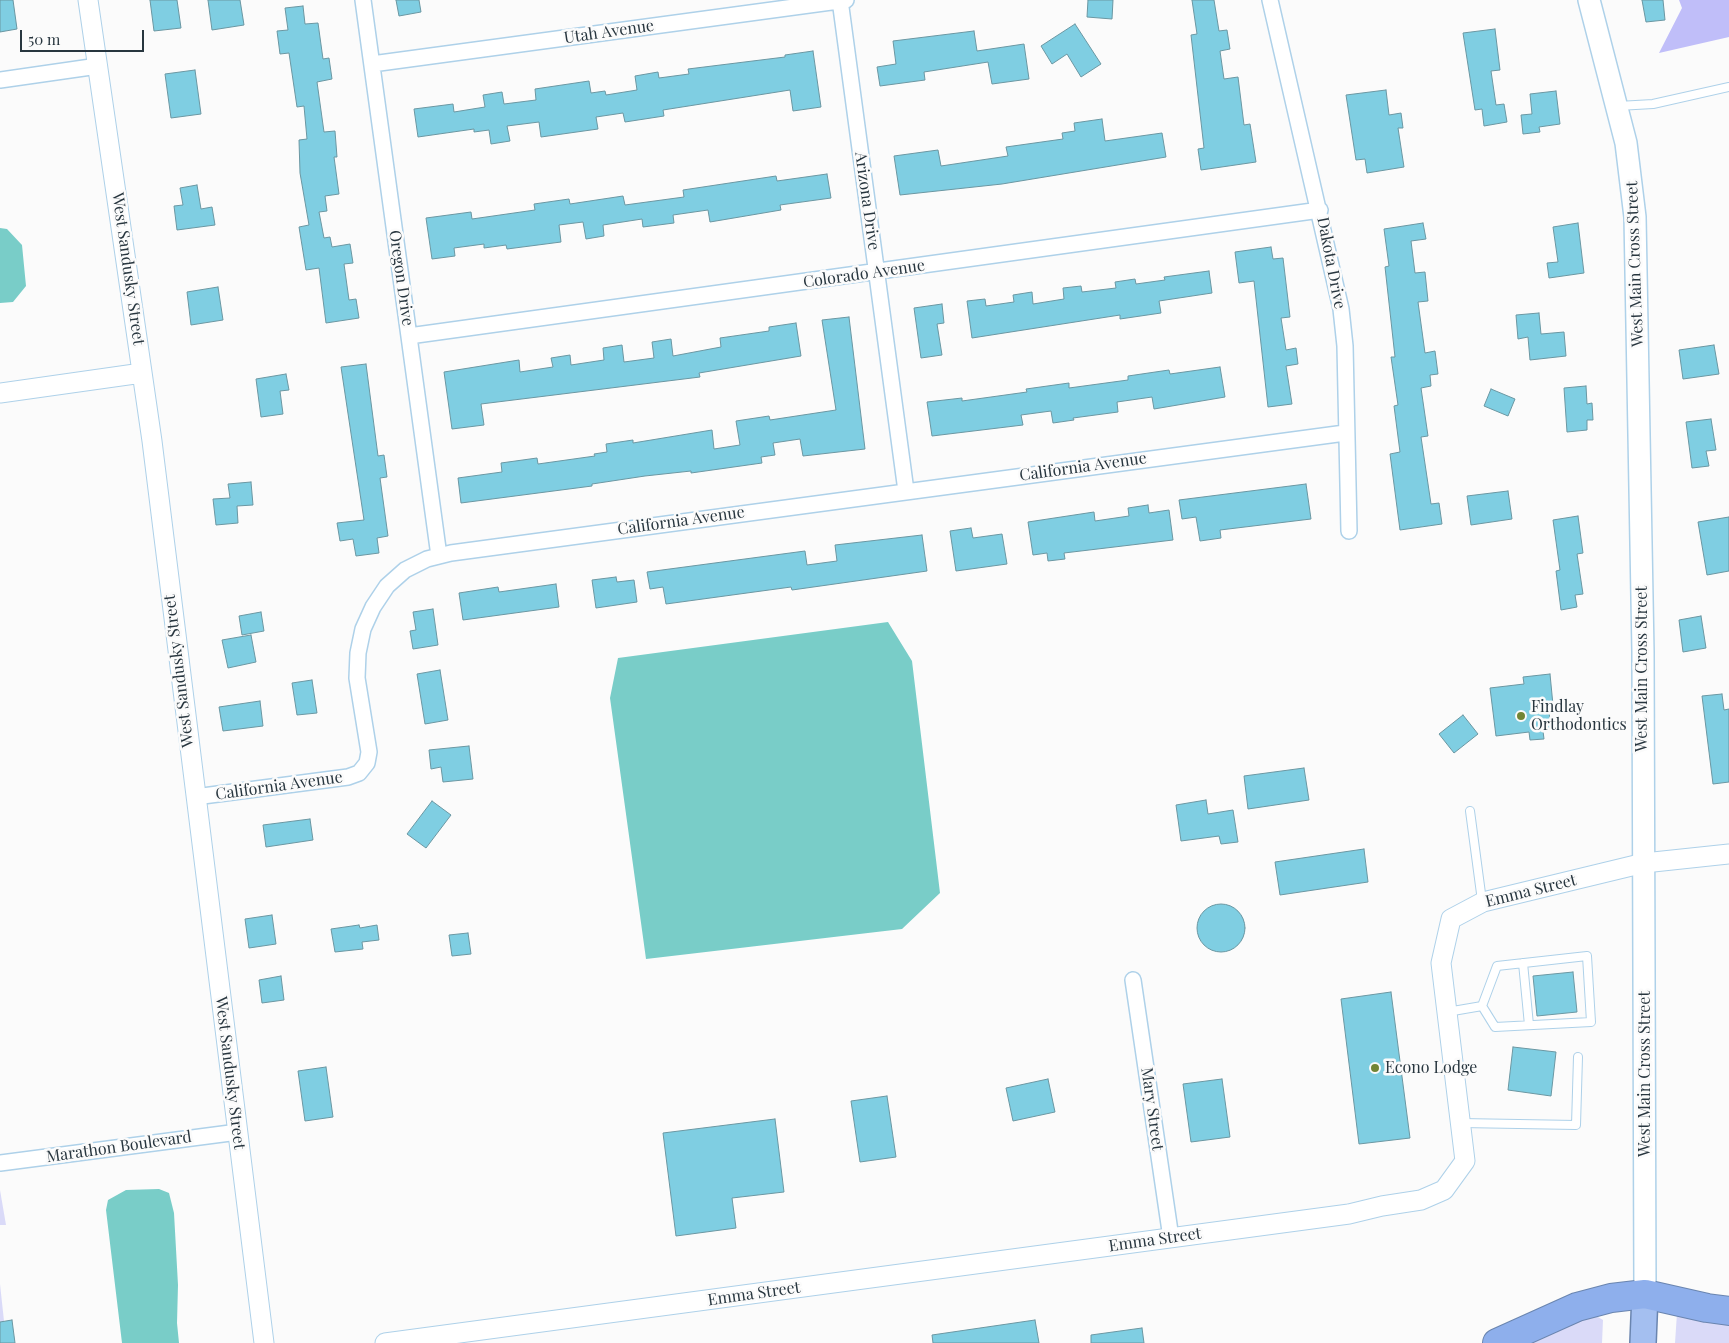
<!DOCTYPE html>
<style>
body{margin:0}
#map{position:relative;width:1729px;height:1343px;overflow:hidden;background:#fbfbfb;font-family:"Playfair Display",serif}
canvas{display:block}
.scale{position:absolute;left:20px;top:30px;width:124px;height:22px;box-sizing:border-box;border:2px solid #28363f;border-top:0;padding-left:6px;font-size:15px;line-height:18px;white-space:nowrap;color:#28363f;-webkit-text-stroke:4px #fbfbfb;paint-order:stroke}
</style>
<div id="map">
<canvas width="1729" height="1343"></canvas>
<div class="scale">50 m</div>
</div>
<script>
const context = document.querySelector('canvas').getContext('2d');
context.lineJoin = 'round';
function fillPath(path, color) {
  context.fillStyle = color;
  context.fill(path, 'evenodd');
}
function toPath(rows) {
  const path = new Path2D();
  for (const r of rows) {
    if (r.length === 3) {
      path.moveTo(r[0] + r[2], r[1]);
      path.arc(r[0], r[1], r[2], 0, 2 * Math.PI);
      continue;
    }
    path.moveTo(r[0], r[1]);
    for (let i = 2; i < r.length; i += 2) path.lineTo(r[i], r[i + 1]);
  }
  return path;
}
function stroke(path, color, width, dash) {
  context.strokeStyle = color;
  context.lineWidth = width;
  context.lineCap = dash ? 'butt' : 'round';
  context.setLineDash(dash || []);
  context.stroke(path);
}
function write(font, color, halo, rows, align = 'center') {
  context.font = font + ' "Playfair Display",serif';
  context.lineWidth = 5;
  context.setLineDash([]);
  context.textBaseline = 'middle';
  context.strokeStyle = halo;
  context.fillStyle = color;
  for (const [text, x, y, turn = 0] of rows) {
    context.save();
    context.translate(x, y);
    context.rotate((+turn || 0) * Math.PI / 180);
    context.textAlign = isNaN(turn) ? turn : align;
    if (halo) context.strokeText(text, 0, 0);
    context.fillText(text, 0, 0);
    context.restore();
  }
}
fillPath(toPath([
 [0,1190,6,1225,0,1225],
 [0,1284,4,1321,0,1322],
 [1677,1313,1729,1321,1729,1343,1675,1343],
 [1593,1314,1603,1320,1602,1343,1516,1343]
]), '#dadaf8');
fillPath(toPath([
 [1679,0,1729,0,1729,37,1659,53,1682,8]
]), '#c0bef9');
fillPath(toPath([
 [0,228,7,229,22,245,26,286,13,302,0,303],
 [888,622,912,661,940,893,902,929,646,959,610,698,618,658],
 [159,1189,169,1193,174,1213,178,1285,177,1323,179,1343,122,1343,106,1210,108,1200,126,1190]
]), '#79cdc8');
const building = toPath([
 [0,0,13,0,17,29,0,32,0,0],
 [150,0,177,0,181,28,154,31,150,0],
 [208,0,240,0,244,25,212,30,208,0],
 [396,0,419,0,421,12,399,16,396,0],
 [1088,0,1113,0,1112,19,1087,17,1088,0],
 [1192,0,1214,0,1219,31,1227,30,1230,49,1220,51,1224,79,1238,77,1244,125,1250,124,1256,162,1201,170,1198,149,1204,148,1191,35,1197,34,1192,0],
 [1642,0,1663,0,1665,20,1646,22,1642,0],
 [303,6,305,24,318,23,323,59,329,58,332,79,317,82,324,132,335,131,337,157,334,157,339,194,325,196,327,211,319,212,324,238,330,237,332,247,350,244,353,263,344,264,349,300,356,299,359,318,326,323,319,268,306,270,299,227,309,225,300,173,299,140,307,139,304,106,297,107,289,53,280,54,277,31,288,30,285,8,303,6],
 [1075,24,1101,64,1081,77,1067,54,1052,64,1041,46,1075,24],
 [1495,29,1500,70,1491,71,1496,105,1504,104,1507,122,1484,126,1482,109,1475,110,1463,33,1495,29],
 [974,31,977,51,1024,44,1029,79,992,84,988,62,924,72,925,80,880,86,877,67,896,64,893,41,974,31],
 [813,51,821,107,793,111,790,90,663,110,664,116,625,122,623,113,596,117,598,129,541,137,539,122,507,126,510,141,491,144,489,130,474,132,474,129,418,137,414,109,453,104,454,112,485,107,483,95,502,92,504,104,536,100,535,89,589,81,591,93,605,91,606,95,637,90,635,76,658,72,659,78,689,74,688,69,785,57,785,55,813,51],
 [195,70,201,114,171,118,165,74,195,70],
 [1386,90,1389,115,1401,113,1403,128,1398,128,1404,167,1367,173,1365,159,1356,160,1346,95,1386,90],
 [1556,91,1560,124,1539,127,1540,132,1523,134,1521,115,1532,114,1530,94,1556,91],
 [1102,119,1105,141,1162,133,1166,157,1002,184,900,195,894,156,938,150,941,166,1008,156,1006,147,1063,139,1062,133,1075,131,1074,123,1102,119],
 [827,174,831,198,780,205,781,210,710,222,708,210,673,215,674,223,643,227,642,219,603,225,604,236,586,239,583,222,559,225,561,242,507,249,506,245,484,248,484,244,454,248,455,256,432,259,426,218,471,212,472,219,535,210,534,204,569,199,570,204,623,196,625,205,684,197,683,190,776,176,777,181,827,174],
 [197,185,201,209,212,207,215,225,177,230,174,206,183,205,180,188,197,185],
 [1423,223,1426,239,1411,241,1415,273,1425,272,1428,301,1418,302,1425,353,1435,351,1438,374,1430,375,1431,386,1421,388,1428,436,1421,437,1431,504,1439,503,1442,524,1400,530,1390,454,1400,452,1394,406,1398,405,1391,357,1395,357,1385,267,1389,266,1384,229,1423,223],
 [1578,223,1584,273,1549,278,1547,263,1558,262,1553,227,1578,223],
 [1271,247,1273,259,1283,258,1290,317,1281,318,1286,350,1296,348,1298,364,1286,366,1292,404,1268,407,1254,281,1239,283,1235,252,1271,247],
 [1209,271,1212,293,1159,301,1161,313,1120,319,1120,315,972,338,967,301,985,299,986,306,1014,302,1013,295,1032,292,1033,304,1064,299,1063,288,1081,286,1082,292,1116,288,1115,282,1135,279,1136,284,1165,280,1164,277,1209,271],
 [218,287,223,320,191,325,187,292,218,287],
 [942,304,944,323,937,324,942,355,921,358,914,308,942,304],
 [1539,313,1541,334,1564,332,1566,356,1530,360,1528,337,1518,339,1516,315,1539,313],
 [849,317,865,449,803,456,800,439,773,443,775,455,761,457,762,463,691,473,691,471,645,476,592,484,592,486,461,503,458,478,502,472,501,463,537,458,538,464,595,456,594,454,607,452,606,444,633,440,633,443,712,430,714,449,740,445,736,421,769,416,770,420,836,410,822,320,849,317],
 [796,323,801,356,699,373,700,377,481,404,484,425,452,429,444,372,519,360,520,372,553,367,551,358,570,355,571,365,604,360,603,348,622,345,624,362,654,358,652,342,671,339,673,356,721,347,720,338,769,331,769,327,796,323],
 [1714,345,1719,374,1683,379,1679,350,1714,345],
 [366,364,378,456,384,455,387,477,380,478,388,536,377,538,379,553,356,556,353,539,340,541,337,523,364,520,341,367,366,364],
 [1220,367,1225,397,1154,409,1152,397,1117,402,1118,412,1073,418,1074,420,1053,423,1051,411,1021,415,1023,425,932,436,927,402,962,398,962,401,1027,392,1026,389,1069,383,1069,388,1128,380,1128,376,1169,370,1170,374,1220,367],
 [286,374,289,390,280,391,283,414,261,417,256,379,286,374],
 [1586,386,1587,404,1592,403,1593,420,1587,420,1587,430,1567,432,1564,388,1586,386],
 [1491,389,1515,399,1508,416,1484,406,1491,389],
 [1711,419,1716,450,1706,451,1709,466,1692,468,1686,422,1711,419],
 [251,482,253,505,237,506,238,523,216,525,213,499,230,498,228,484,251,482],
 [1306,484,1311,519,1220,530,1221,538,1200,541,1196,517,1182,519,1179,500,1306,484],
 [1508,491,1512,519,1471,525,1467,496,1508,491],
 [1148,505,1149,513,1169,510,1173,540,1064,553,1065,559,1048,561,1047,553,1033,555,1028,522,1094,512,1095,521,1129,516,1128,508,1148,505],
 [1578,516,1583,553,1577,554,1583,594,1575,595,1577,607,1561,610,1556,571,1560,570,1553,520,1578,516],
 [1729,517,1729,571,1707,575,1698,522,1729,517],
 [971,528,973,538,1002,534,1007,564,956,571,950,531,971,528],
 [922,535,927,571,792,590,791,587,666,604,663,587,650,589,647,572,805,551,807,565,837,561,835,545,922,535],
 [616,577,617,582,634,580,637,602,596,608,592,580,616,577],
 [556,584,559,607,463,620,459,593,498,587,499,592,556,584],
 [433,609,438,645,413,649,410,631,416,630,413,612,433,609],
 [261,612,264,631,242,635,239,616,261,612],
 [1701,616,1706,648,1683,652,1679,620,1701,616],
 [251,635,256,662,228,668,222,640,251,635],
 [440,670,448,720,425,724,417,674,440,670],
 [1550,674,1553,705,1548,706,1551,726,1549,731,1543,731,1544,739,1530,740,1529,732,1496,736,1490,688,1524,684,1523,677,1550,674],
 [312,680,317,713,297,715,292,683,312,680],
 [1722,694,1724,710,1729,709,1729,782,1713,784,1702,696,1722,694],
 [260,701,263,726,223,731,219,707,260,701],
 [1463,715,1478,734,1454,753,1439,734,1463,715],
 [469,746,473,779,443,782,441,767,431,769,429,750,469,746],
 [1304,768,1309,800,1248,809,1244,776,1304,768],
 [1206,800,1208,814,1233,810,1238,842,1221,844,1219,836,1181,841,1176,805,1206,800],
 [432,801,451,815,426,848,407,834,432,801],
 [310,819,313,840,266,847,263,825,310,819],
 [1364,849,1368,882,1280,895,1275,862,1364,849],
 [1221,928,24],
 [272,915,276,944,249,948,245,919,272,915],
 [359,925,360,928,377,925,379,940,362,942,363,949,335,952,331,929,359,925],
 [468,933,471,954,452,956,449,935,468,933],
 [1573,972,1577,1012,1537,1016,1533,976,1573,972],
 [281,976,284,1000,262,1003,259,980,281,976],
 [1391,992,1410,1138,1359,1144,1341,999,1391,992],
 [1513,1047,1556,1052,1551,1096,1508,1090,1513,1047],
 [326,1067,333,1117,305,1121,298,1071,326,1067],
 [1048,1079,1055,1112,1013,1121,1006,1088,1048,1079],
 [1222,1079,1230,1137,1191,1142,1183,1084,1222,1079],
 [887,1096,896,1157,860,1162,851,1101,887,1096],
 [775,1119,784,1192,732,1198,736,1228,676,1236,663,1133,775,1119],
 [12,1320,15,1343,0,1343,0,1322,12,1320],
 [1035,1320,1039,1343,933,1343,932,1335,1035,1320],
 [1142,1328,1144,1343,1091,1343,1091,1335,1142,1328]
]);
fillPath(building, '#7fcee2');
stroke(building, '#6b97a2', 1);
const service = toPath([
 [1618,106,1653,104,1729,87],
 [1470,811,1482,901],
 [1587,956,1591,1022,1495,1027,1482,1006,1497,966,1587,956],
 [1523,963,1529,1025],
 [1447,1012,1482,1006],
 [1461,1123,1576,1125,1578,1057]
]);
const minor = toPath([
 [363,0,439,556],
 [840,0,906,491],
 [1270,0,1341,309,1345,346,1349,531],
 [372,64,846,0],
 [0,80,98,66],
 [409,336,1320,210],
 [195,797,348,777,359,773,367,763,369,752,357,678,358,653,363,629,373,607,387,586,405,570,427,559,451,553,1345,433],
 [1133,980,1171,1238],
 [0,1163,238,1132]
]);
const tertiary = toPath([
 [88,0,152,441,264,1343],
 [0,393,142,373],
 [385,1343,1349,1214,1382,1206,1421,1200,1444,1190,1465,1161,1441,963,1451,919,1483,902,1644,863,1729,854]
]);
const secondary = toPath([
 [1589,0,1626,143,1635,217,1643,652,1645,1294]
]);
const trunk = toPath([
 [1643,1343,1645,1294]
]);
const motorway = toPath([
 [1497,1343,1577,1307,1611,1298,1645,1294,1707,1308,1729,1311]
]);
stroke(service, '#aed1e9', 10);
stroke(minor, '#aed1e9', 18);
stroke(tertiary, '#aed1e9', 21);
stroke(secondary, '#aed1e9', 24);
stroke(trunk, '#6a85af', 28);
stroke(motorway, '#6a85af', 30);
stroke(service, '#fff', 8);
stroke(minor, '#fff', 15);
stroke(tertiary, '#fff', 19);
stroke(secondary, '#fff', 21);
stroke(trunk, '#a4bff0', 25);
stroke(motorway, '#8eafec', 28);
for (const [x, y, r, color] of [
 [1521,716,5,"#728535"],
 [1375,1068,5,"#728535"]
]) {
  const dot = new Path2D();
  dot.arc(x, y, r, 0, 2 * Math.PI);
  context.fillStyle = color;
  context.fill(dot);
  stroke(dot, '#fbfbfb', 2);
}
write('16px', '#28363f', '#fbfbfb', [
 ["Utah Avenue",609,32,-8],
 ["Arizona Drive",867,201,82],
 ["Dakota Drive",1331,263,79],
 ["West Main Cross Street",1635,264,-92],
 ["West Sandusky Street",128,269,82],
 ["Colorado Avenue",864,274,-8],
 ["Oregon Drive",401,278,82],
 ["California Avenue",1083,467,-8],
 ["California Avenue",681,521,-8],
 ["West Main Cross Street",1642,669,-90],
 ["West Sandusky Street",179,671,-97],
 ["California Avenue",279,786,-8],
 ["Emma Street",1531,891,-14],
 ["West Sandusky Street",230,1073,83],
 ["West Main Cross Street",1645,1074,-90],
 ["Mary Street",1152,1109,82],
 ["Marathon Boulevard",119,1147,-8],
 ["Emma Street",1155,1240,-8],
 ["Emma Street",754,1294,-8]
]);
write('16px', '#28363f', '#fbfbfb', [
 ["Findlay",1531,707],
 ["Orthodontics",1531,725],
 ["Econo Lodge",1385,1068]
], 'left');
</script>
